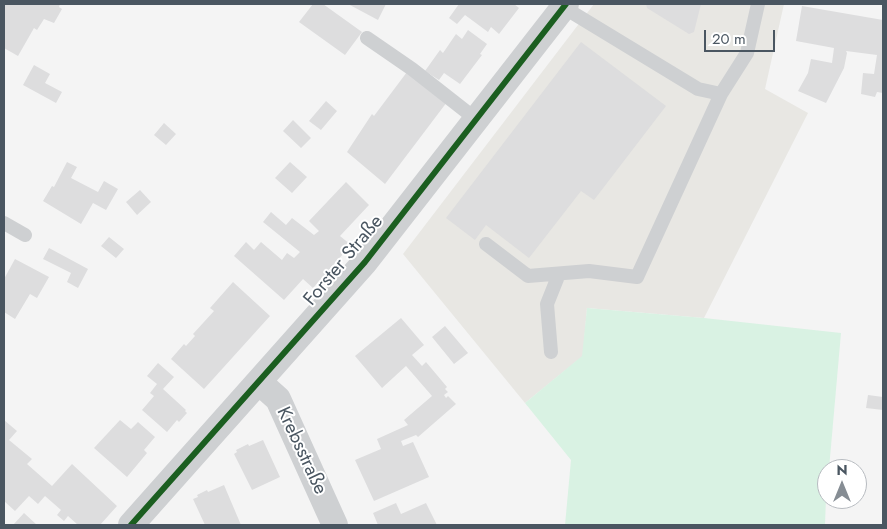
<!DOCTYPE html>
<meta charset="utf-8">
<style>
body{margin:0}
#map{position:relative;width:887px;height:529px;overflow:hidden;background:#f4f4f4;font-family:Jost,sans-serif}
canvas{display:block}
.frame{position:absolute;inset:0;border:5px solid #4a5661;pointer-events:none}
.north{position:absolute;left:817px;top:459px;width:50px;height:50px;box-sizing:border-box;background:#fff;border:1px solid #b7bbc0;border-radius:50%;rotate:0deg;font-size:14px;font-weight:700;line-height:20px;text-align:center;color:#4a5661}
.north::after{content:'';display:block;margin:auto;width:18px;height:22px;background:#868d94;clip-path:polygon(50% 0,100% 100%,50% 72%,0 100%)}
.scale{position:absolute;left:704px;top:30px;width:71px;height:22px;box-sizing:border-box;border:2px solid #4a5661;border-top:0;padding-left:6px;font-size:15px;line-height:18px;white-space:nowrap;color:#4a5661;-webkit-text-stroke:4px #fff;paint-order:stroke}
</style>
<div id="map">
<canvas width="887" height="529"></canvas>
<div class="frame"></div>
<div class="north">N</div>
<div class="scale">20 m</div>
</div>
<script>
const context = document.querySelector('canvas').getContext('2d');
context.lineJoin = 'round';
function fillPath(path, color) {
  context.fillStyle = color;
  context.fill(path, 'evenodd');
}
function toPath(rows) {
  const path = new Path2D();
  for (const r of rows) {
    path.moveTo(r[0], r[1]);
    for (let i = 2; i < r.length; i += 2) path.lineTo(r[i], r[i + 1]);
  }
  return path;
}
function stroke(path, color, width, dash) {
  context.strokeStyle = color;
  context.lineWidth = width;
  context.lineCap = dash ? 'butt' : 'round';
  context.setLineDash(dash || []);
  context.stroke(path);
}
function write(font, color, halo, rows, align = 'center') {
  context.font = font + ' Jost,sans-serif';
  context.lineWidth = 4;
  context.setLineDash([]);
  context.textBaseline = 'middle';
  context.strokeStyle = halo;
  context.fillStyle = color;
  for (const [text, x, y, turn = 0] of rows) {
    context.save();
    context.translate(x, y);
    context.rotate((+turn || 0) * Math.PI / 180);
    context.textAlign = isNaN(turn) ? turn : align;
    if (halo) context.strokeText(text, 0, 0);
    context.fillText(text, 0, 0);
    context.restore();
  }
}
fillPath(toPath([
 [594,4,784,4,765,89,808,113,704,318,587,308,583,356,525,403,403,254]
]), '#e8e7e3');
fillPath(toPath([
 [587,308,704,318,841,333,829,469,827,469,825,525,565,525,571,460,525,403,582,356]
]), '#d9f2e3');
fillPath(toPath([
 [4,4,60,4,59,7,62,9,54,23,44,19,37,30,34,28,18,56,4,48],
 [313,4,323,4,362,32,345,55,299,22],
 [348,4,386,4,378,20],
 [459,4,514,4,519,8,499,34,491,27,488,32,465,15,457,24,449,18],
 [646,4,701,4,694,32,689,34,647,8],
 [802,6,883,20,883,93,877,92,875,97,861,94,863,73,874,74,877,55,846,51,847,53,844,68,826,103,798,91,808,73,811,59,832,63,834,48,796,41],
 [468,30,487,44,480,54,482,55,460,84,444,73,439,80,425,71,440,50,443,53,456,34,462,39],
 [581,42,666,106,594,200,581,191,529,258,486,225,475,240,446,218],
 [34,65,50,74,45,83,62,92,56,103,23,85],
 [407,72,447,102,385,184,347,152,372,114,374,116],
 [326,101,337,111,321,130,309,121],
 [293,120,311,138,301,148,283,131],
 [164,123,176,134,166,145,154,135],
 [67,162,77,167,71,178,98,192,104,181,118,189,106,210,93,203,81,224,43,201,52,186,54,187],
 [290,162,307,177,292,193,275,178],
 [346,182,369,205,340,236,351,245,313,288,303,279,284,300,234,256,246,242,254,250,261,242,282,260,287,253,294,258,300,252,263,222,271,212,286,225,292,218,314,235,319,231,309,221],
 [140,190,151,202,137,215,126,202],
 [109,237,124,249,116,258,101,246],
 [49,248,88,269,78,288,67,282,71,273,43,259],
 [15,259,49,277,37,298,30,294,15,319,4,312,4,279],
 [233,282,270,316,204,389,171,359,184,344,186,346,195,336,193,334,214,311,210,308],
 [401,318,424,345,412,355,422,366,426,362,447,387,445,389,448,392,444,395,446,398,448,396,456,404,418,437,416,435,401,441,403,446,413,442,429,477,374,501,355,460,381,449,377,439,408,425,404,420,432,396,406,366,382,388,355,356],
 [445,326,468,353,454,364,432,337],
 [158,363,174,377,163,389,186,410,185,411,187,413,179,422,177,420,167,432,142,410,154,396,150,393,157,384,147,376],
 [868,395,883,397,883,410,866,408],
 [4,420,17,431,9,440,32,459,27,464,52,486,72,464,117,506,100,525,78,525,68,516,64,521,57,515,61,510,45,496,38,504,29,496,15,511,4,501],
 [120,420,131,429,138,422,155,437,144,450,147,453,127,477,94,448],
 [263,440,280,477,252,490,234,454,237,452,236,450,248,444,249,446],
 [224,485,241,525,205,525,193,499,198,497,197,495,207,490,208,492],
 [396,503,401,514,426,503,437,525,378,525,373,513],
 [24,513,37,525,13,525]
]), '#ddddde');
stroke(toPath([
 [563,7,698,89,721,94],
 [367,38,412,69,477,120],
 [4,223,25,235],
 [486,244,528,276,589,271,637,277,721,94,747,53,758,4],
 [551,352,547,304,559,274]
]), '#ced0d2', 14);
stroke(toPath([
 [259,382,278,399,335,525],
 [131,525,365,262,566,4]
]), '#ced0d2', 26);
stroke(toPath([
 [131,525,365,262,566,4]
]), '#1b5e20', 6);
write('19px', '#4a5661', '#fff', [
 ["Forster Straße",344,261,-50],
 ["Krebsstraße",301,451,65]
]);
</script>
